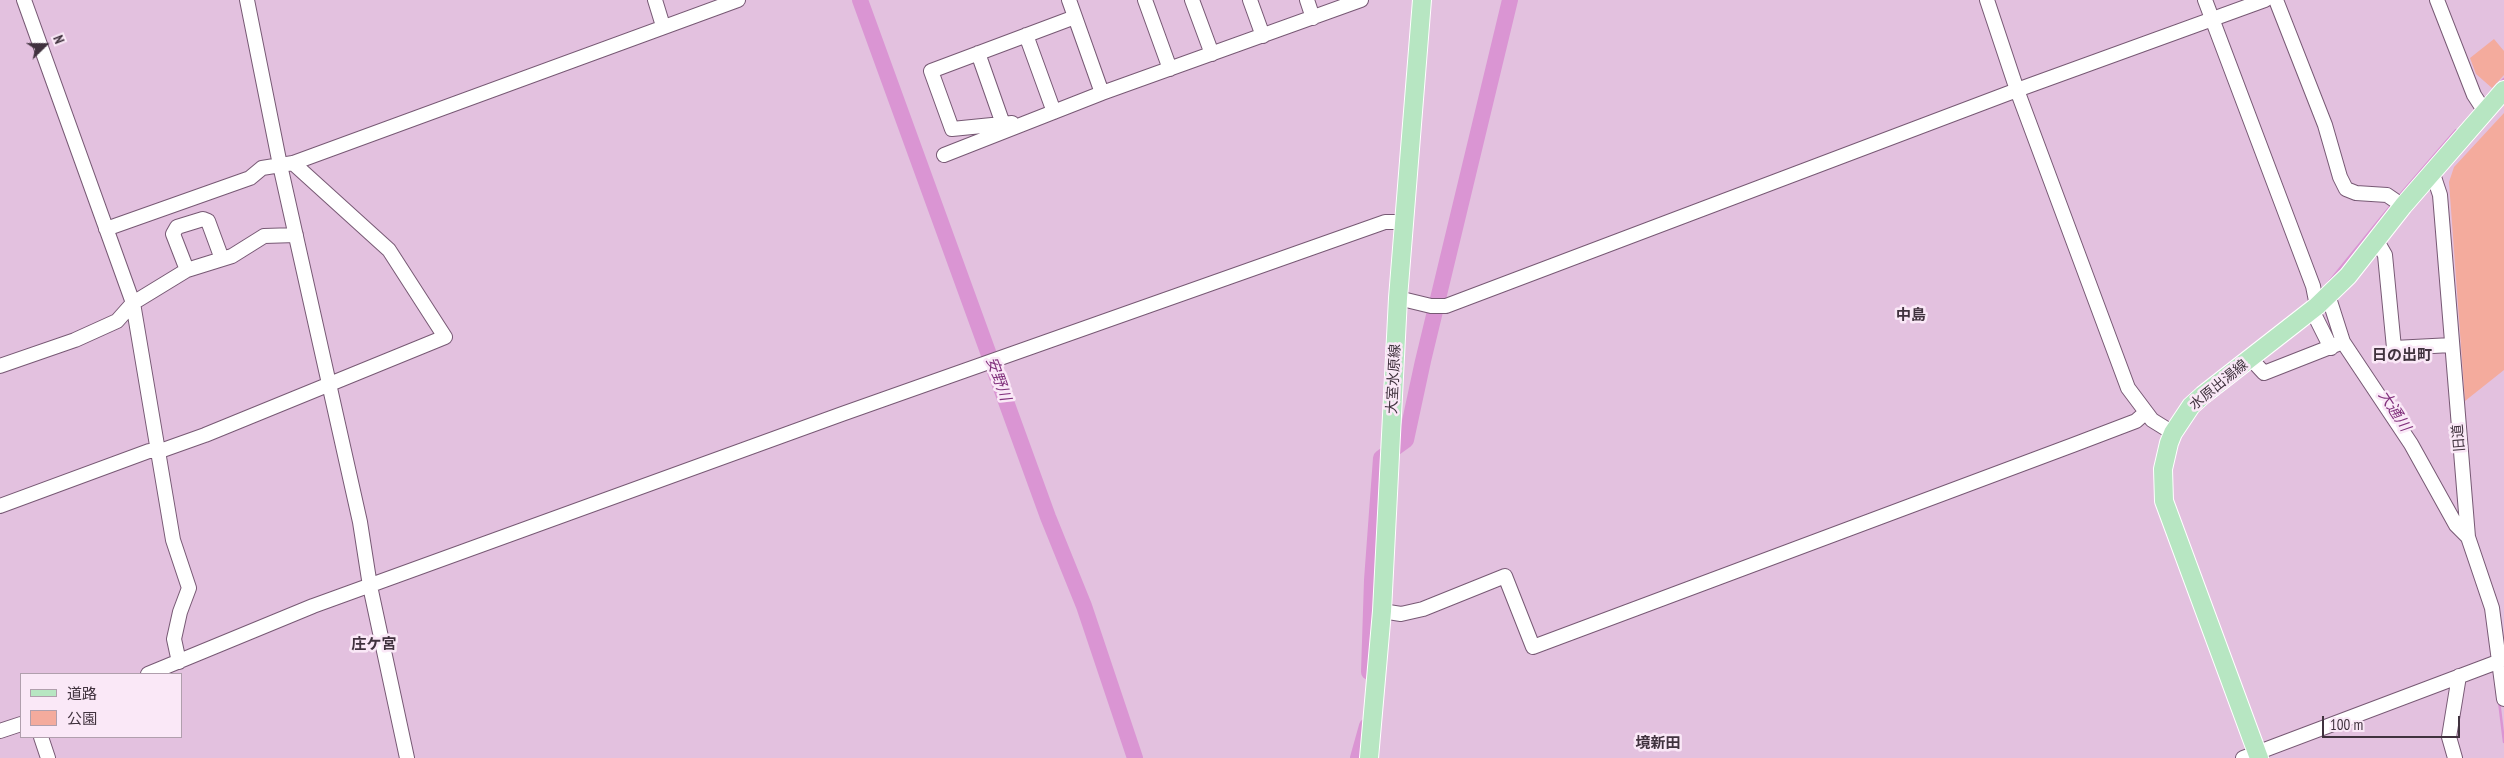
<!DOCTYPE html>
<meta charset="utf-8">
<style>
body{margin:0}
#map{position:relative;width:2504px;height:758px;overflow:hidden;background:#e3c1df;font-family:"PT Sans Narrow","Noto Sans JP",sans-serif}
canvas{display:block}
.legend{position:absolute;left:20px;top:673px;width:162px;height:65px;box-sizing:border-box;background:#fae8f7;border:1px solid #b09fad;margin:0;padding:6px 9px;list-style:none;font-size:15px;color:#40323e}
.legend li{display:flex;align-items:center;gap:10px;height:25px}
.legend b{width:25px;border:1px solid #b09fad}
.north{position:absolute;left:20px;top:20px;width:50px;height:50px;-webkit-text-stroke:4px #fae8f7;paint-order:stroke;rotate:68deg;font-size:14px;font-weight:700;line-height:20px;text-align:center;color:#40323e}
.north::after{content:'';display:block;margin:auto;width:18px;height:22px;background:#40323e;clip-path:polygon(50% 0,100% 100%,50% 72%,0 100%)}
.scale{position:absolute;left:2322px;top:716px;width:138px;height:22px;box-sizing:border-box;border:2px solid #40323e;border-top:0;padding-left:6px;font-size:15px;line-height:18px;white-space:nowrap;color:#40323e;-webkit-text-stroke:4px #fae8f7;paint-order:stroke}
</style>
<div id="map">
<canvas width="2504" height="758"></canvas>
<ul class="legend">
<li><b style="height:6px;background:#b7e6c2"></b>道路</li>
<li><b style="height:14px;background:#f4ab9d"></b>公園</li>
</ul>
<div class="north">N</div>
<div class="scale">100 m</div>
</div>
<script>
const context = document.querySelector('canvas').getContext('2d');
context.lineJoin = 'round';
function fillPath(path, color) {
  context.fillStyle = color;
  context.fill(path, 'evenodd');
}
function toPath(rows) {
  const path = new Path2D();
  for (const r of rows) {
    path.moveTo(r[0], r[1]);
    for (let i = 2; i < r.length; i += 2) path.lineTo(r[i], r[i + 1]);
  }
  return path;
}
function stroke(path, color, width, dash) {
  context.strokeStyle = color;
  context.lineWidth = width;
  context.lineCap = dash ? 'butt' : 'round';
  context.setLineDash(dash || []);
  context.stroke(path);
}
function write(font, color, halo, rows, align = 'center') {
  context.font = font + ' "PT Sans Narrow","Noto Sans JP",sans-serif';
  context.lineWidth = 5;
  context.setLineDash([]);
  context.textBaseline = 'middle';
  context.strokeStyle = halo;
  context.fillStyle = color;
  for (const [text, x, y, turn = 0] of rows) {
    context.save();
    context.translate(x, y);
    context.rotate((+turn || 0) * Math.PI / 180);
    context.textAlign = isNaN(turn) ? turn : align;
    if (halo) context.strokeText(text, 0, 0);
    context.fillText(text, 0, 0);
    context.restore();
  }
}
fillPath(toPath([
 [2494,39,2504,51,2504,75,2492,88,2476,74,2470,58],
 [2504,113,2504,370,2465,401,2449,182,2454,167]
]), '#f4ab9d');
stroke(toPath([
 [2501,82,2504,79],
 [2398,197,2456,130],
 [2324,288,2393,203],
 [2325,308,2335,341],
 [2437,504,2448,523],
 [2499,701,2504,742]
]), '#da95d3', 2.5);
stroke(toPath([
 [860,0,1048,517,1084,606,1135,758],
 [1369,672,1372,580,1381,458,1406,440,1423,361,1510,0],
 [1358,758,1367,726]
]), '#da95d3', 16);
const minor = toPath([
 [24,0,133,303,173,540,189,588,180,612,174,639,179,662],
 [247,0,280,165,360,522,370,586,407,758],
 [655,0,663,26],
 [1069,0,1102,93],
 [1145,0,1170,69],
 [1192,0,1212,54],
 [1250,0,1263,36],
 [1307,0,1313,18],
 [1987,0,2017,90,2128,388,2152,420,2173,433],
 [2205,0,2313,286,2317,306],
 [2276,0,2325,125,2340,177,2346,189,2356,193,2387,195,2403,206],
 [2437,0,2474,95,2485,112],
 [1026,35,1054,112],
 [978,53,1003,124],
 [1012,123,952,129,931,71,1075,17],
 [944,155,1102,93,1361,0],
 [2433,174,2440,195,2468,537,2492,608,2504,699],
 [106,229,250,178,262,168,293,163,738,0],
 [2377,241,2385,255,2394,348,2452,345],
 [187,270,173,234,177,227,203,219,208,221,222,259],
 [2328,295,2343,342,2411,444,2456,525,2468,537],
 [1398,298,1431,306,1446,306,2017,90,2265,0],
 [2312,310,2331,348],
 [2251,359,2264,373,2343,342],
 [0,366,75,340,117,321,133,303,187,270,232,256,264,236,296,235],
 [0,506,149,451,160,451,205,435,445,337,389,250,293,163],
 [1382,611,1401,614,1423,609,1505,576,1533,647,2073,445,2136,421,2145,413],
 [148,674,313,606,842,414,1385,222,1405,222],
 [0,731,21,724],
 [41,737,48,758],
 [2243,758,2500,661],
 [2455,758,2449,737,2459,676]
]);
const major = toPath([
 [1369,758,1382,611,1398,298,1422,0],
 [2259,758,2164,501,2163,469,2169,443,2173,433,2191,406,2203,395,2317,306,2348,276,2403,206,2504,90]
]);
stroke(minor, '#775974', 16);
stroke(major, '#fff', 20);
stroke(minor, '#fff', 14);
stroke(major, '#b7e6c2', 18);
write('14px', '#40323e', '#fae8f7', [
 ["大室水原線",1394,379,-87],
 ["水原出湯線",2219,385,-39],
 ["旧道",2459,438,-95]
]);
write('bold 15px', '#40323e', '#fae8f7', [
 ["中島",1911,316],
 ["日の出町",2402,356],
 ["庄ケ宮",374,645],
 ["境新田",1658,744]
]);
write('italic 15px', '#82327d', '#fae8f7', [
 ["安野川",998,379,70],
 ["大通川",2394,411,57]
]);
</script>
